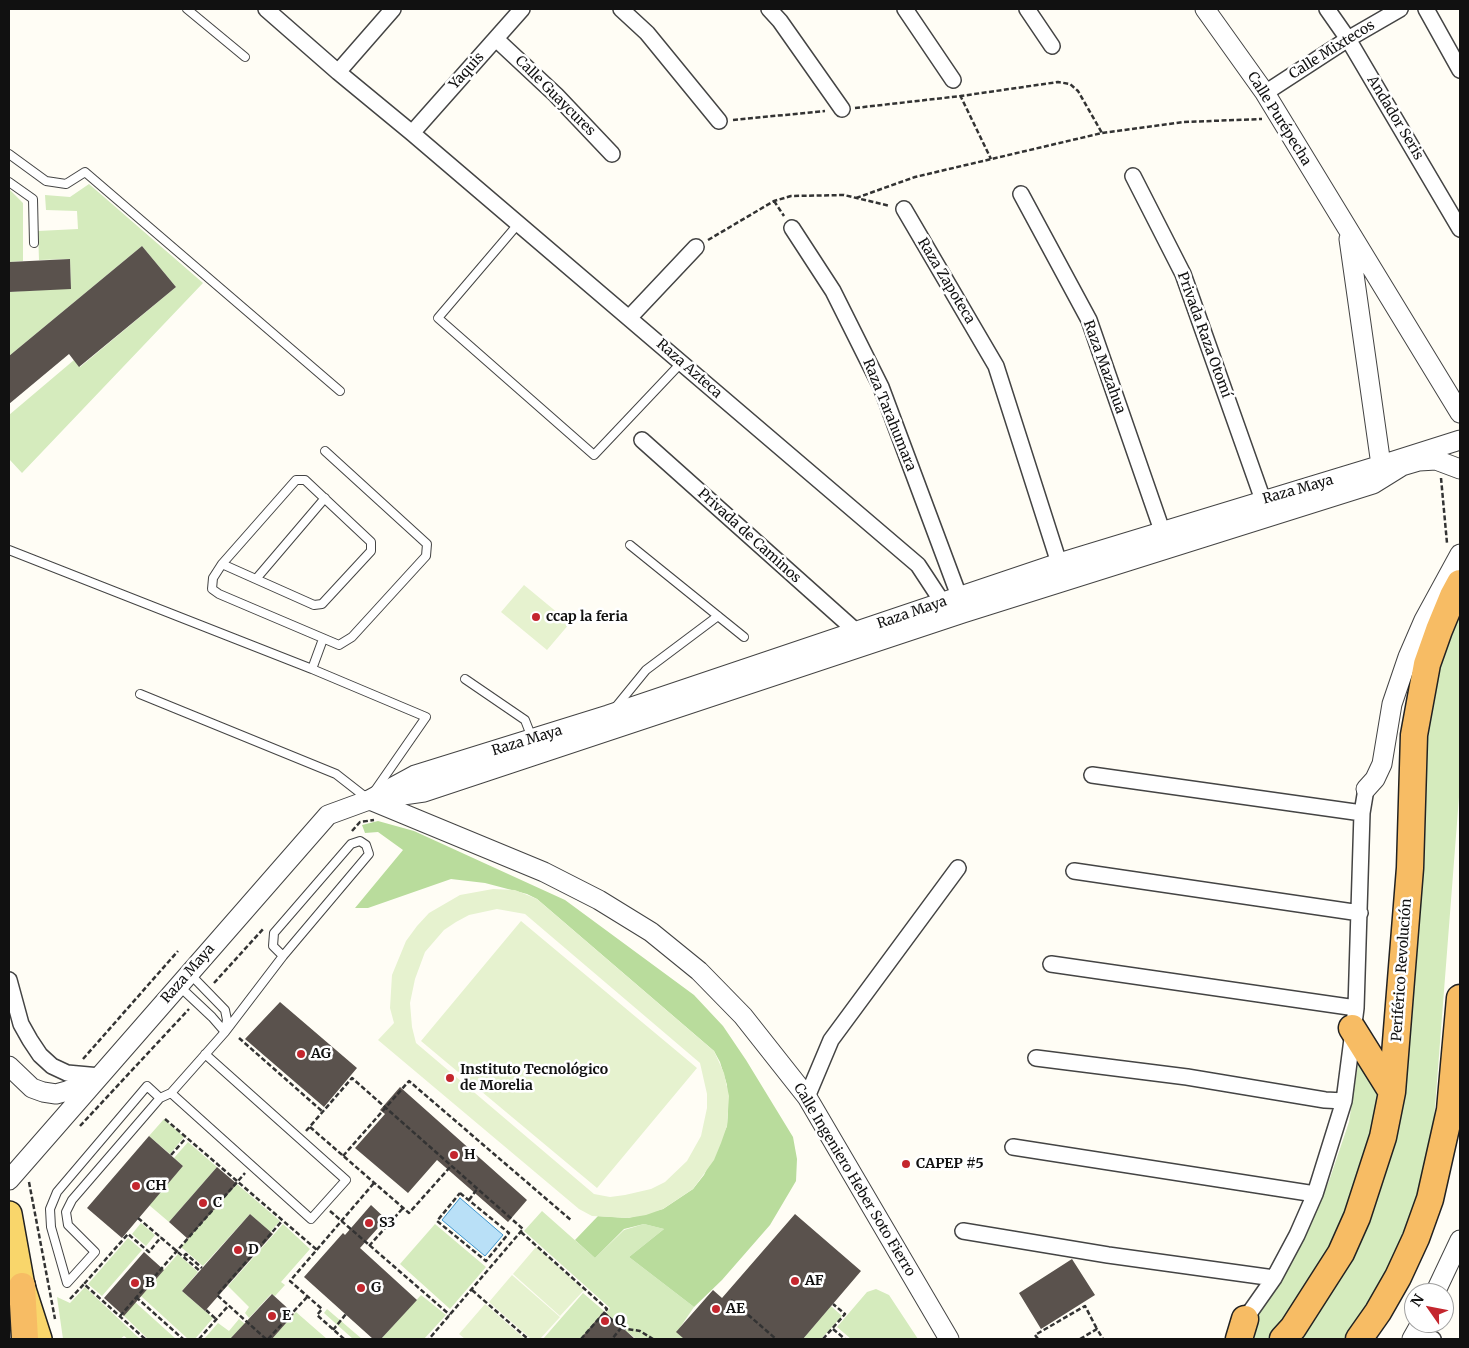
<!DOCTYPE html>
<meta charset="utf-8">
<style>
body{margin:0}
#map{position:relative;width:1469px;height:1348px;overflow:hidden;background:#fffdf5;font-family:Merriweather,serif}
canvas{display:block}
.frame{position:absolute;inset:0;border:10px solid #111;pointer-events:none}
.north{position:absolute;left:1404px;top:1283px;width:50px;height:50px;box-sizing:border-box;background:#fff;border:1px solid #a0a0a0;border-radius:50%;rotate:303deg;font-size:14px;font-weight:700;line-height:20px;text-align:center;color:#111}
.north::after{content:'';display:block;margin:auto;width:18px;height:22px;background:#c4262e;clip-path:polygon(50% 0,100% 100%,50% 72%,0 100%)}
</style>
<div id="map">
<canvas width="1469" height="1348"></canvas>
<div class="frame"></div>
<div class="north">N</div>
</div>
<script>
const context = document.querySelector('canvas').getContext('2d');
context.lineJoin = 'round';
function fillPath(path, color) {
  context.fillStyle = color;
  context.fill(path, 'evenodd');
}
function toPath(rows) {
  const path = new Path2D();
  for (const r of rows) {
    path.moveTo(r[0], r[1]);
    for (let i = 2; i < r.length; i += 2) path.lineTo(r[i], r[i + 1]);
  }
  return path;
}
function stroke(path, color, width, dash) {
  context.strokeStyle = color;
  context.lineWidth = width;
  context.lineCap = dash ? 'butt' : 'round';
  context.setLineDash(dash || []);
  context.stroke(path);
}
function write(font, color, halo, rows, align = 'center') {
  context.font = font + ' Merriweather,serif';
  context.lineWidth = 5;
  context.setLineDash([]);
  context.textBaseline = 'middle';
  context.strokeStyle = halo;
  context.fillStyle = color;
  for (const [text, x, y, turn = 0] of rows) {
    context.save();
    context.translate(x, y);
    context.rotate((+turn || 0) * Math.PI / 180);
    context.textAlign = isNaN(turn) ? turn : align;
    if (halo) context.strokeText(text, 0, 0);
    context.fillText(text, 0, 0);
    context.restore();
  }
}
fillPath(toPath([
 [89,184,203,283,22,473,9,459,9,415,74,360,80,367,176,287,142,246,9,356,9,292,71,288,70,259,39,260,38,231,78,229,77,211,46,210,45,195,70,197],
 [9,189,23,203,23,261,9,262],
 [1460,611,1460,784,1433,1133,1423,1180,1409,1221,1385,1278,1344,1339,1300,1339,1352,1262,1372,1216,1398,1129,1405,1081,1412,1008,1419,899,1424,752,1439,669,1451,632],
 [1360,1051,1384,1096,1342,1229,1273,1339,1247,1339,1252,1324,1302,1242,1329,1181,1349,1122],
 [164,1119,184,1137,170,1154,149,1136],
 [188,1142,217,1167,169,1222,149,1205,183,1166,174,1158],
 [237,1184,280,1221,270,1232,250,1214,203,1266,181,1247],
 [542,1211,595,1258,624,1230,644,1224,664,1229,629,1257,694,1307,677,1332,684,1339,636,1339,624,1329,606,1313,610,1308,524,1231],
 [141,1223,155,1235,146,1246,132,1234],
 [283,1224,310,1249,281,1282,285,1285,275,1296,271,1294,249,1318,245,1313,249,1307,228,1286],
 [435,1224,486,1267,450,1309,400,1264],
 [128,1238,142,1250,102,1296,88,1284],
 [178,1254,198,1272,182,1291,213,1318,195,1339,188,1339,141,1296],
 [85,1287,140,1339,128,1339,124,1336,120,1339,63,1339,57,1297,70,1303],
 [876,1289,889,1295,918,1339,851,1339,837,1327,867,1292],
 [583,1293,604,1311,580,1339,543,1339],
 [421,1295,446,1315,424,1339,381,1339],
 [135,1302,176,1339,148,1339,124,1316],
 [831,1306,842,1316,821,1339,803,1339],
 [327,1309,362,1339,353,1339,324,1313],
 [296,1312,327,1339,272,1339],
 [239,1319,245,1324,230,1339,204,1339,218,1323,229,1331]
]), '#d5ebbd');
fillPath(toPath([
 [378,821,414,831,565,900,694,995,723,1026,746,1060,793,1137,797,1159,796,1181,770,1225,722,1280,694,1307,629,1257,664,1229,644,1224,624,1229,595,1258,575,1240,598,1216,628,1218,663,1209,693,1189,704,1175,727,1126,728,1111,727,1085,720,1062,714,1051,537,899,527,894,485,883,451,879,368,908,355,908,403,850,378,832,365,833,362,825]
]), '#b9dc9c');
fillPath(toPath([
 [524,585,570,623,547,650,501,612],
 [493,889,515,890,537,899,714,1051,724,1073,729,1096,727,1126,721,1143,714,1160,693,1189,663,1209,646,1215,628,1218,592,1216,579,1209,378,1040,394,1023,390,1008,392,975,406,941,417,926,429,913,460,895],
 [497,909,525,914,700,1063,707,1094,707,1108,701,1136,687,1161,665,1182,651,1189,625,1195,610,1197,594,1194,416,1043,412,1027,410,1003,415,979,425,952,444,930,456,922,469,915],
 [521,921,697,1068,597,1188,421,1041],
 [536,1247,584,1290,560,1316,513,1274],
 [512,1275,560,1317,540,1339,531,1339,489,1302],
 [485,1304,525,1339,465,1339,459,1334]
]), '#e6f2cf');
const water = toPath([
 [460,1198,503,1235,485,1256,442,1220,460,1198]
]);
fillPath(water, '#b9e0f7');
stroke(water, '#3f96cf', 1);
fillPath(toPath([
 [142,246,176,287,79,367,69,354,9,404,9,356],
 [70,259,71,289,9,292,9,262],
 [280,1002,357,1068,324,1107,245,1039],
 [400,1087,527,1200,508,1222,437,1160,408,1193,355,1148,385,1114,380,1110],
 [149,1136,183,1166,122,1238,87,1208],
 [217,1167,237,1184,188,1239,169,1222],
 [371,1205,386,1219,360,1248,417,1300,381,1339,373,1339,304,1277,343,1233,345,1235],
 [250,1214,273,1234,205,1311,182,1291],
 [795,1214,861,1271,803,1339,684,1339,676,1332,713,1290,722,1298],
 [144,1252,164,1270,124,1316,104,1298],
 [1072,1259,1095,1295,1041,1329,1019,1293],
 [272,1294,294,1314,272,1339,230,1339],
 [604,1311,635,1339,580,1339]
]), '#5a524d');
const service = toPath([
 [187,9,245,57],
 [9,154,46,181,66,184,85,172,340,391],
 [9,182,33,199,34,243],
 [519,223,438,318,594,455,682,362],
 [630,545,744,637],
 [9,550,312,669,426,717,374,792],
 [222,564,314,605,322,604,371,551,371,542,305,480,296,480,222,564,213,578,212,589,219,594,339,645,352,637,426,556,427,544,325,451],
 [256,579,325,498],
 [312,669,323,639],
 [465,679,525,720,532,738],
 [140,694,336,774,368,799],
 [615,708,646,670,718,616],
 [190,974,225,1010,227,1020,225,1030],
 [179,986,212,1017,225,1032],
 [171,1093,311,1219,346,1180,205,1054],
 [160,1098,147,1086,57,1192,50,1209,51,1227,67,1283,95,1252,68,1225,66,1212,72,1200,160,1098,171,1093,225,1032,283,956,369,854,366,845,360,841,351,844,274,933,273,946,283,956]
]);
const minor = toPath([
 [266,9,338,72,412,133,918,565,943,603,946,611],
 [621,9,647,33,719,121],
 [769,9,780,21,842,109],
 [905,9,953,80],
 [1027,9,1052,46],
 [1327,9,1348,39,1460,229],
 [1426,9,1460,70],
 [496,39,556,95,612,154],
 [338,72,393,9],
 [1265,93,1348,39,1400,9],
 [412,133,522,9],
 [1133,176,1183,274,1263,500],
 [1021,194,1089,320,1166,542],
 [904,209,996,366,1059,563],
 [792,228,833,291,881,387,959,596,961,606],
 [629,318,696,247],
 [642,440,857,632],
 [1092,775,1362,813],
 [1074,871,1360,913],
 [1051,964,1356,1008],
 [9,980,21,1024,30,1040,40,1055,52,1066,67,1073,100,1076],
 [1036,1058,1187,1077,1325,1100,1344,1101],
 [807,1097,831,1040,958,868],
 [1013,1147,1315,1194],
 [963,1231,1108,1255,1274,1278],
 [1241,1325,1274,1278,1297,1235,1315,1194,1344,1101,1356,1008,1362,813,1366,789],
 [1415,1335,1433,1339]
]);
const tertiary = toPath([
 [1205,9,1265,93,1460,413],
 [1349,239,1381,465,1376,476],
 [1366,789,1375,779,1382,764,1392,704,1408,657,1424,620,1460,554],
 [382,798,424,792,963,613,1373,484,1402,466,1419,461,1436,460,1460,469],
 [370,800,544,872,599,900,651,932,699,971,743,1016,807,1097,949,1339],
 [9,1066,32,1088,43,1092,56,1094,67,1091,92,1080],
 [9,1180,328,815,369,800,415,775,608,715,1059,563,1381,465,1460,440],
 [1435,1293,1460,1240],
 [1412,1339,1421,1323]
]);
const primary = toPath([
 [9,1214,22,1286,39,1339]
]);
const trunk = toPath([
 [1352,1028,1392,1092],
 [22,1286,25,1339],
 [1239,1339,1245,1319],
 [1283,1339,1293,1328,1341,1253,1357,1217,1383,1137,1392,1092,1410,868,1414,735,1427,664,1439,630,1453,596,1460,583],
 [1359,1339,1378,1312,1398,1277,1416,1238,1430,1199,1450,1110,1460,998]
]);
stroke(service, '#444', 10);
stroke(minor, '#444', 18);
stroke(tertiary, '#444', 21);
stroke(primary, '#222', 28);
stroke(trunk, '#222', 29);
stroke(toPath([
 [960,95,991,159],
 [855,108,961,96,1058,82,1070,84,1078,91,1102,133],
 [733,120,825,111],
 [856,198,915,177,1102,133,1184,122,1262,119],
 [774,201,784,216],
 [708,240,774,201,791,196,844,195,890,206],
 [1441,478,1447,543],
 [352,831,360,822,374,820],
 [214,983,264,928],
 [239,1038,323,1112],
 [83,1059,178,951],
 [165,1119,317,1250],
 [80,1126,189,1009],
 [310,1127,409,1213,451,1166],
 [306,1131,352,1078,523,1229,429,1339],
 [171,1155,186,1138],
 [343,1156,409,1081,572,1221],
 [29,1182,55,1319],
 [460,1193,509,1233,486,1261,437,1221,460,1193],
 [469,1200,477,1189],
 [330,1211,450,1315],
 [138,1218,200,1271],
 [521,1232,607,1309,604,1313,621,1328,612,1339],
 [369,1246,403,1208],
 [184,1256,186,1254,202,1268],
 [472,1290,528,1339],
 [136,1297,183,1339],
 [70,1299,84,1284],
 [731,1300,776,1339],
 [206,1310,217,1320],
 [120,1316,245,1173],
 [621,1328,640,1331,653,1339],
 [833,1329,845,1339],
 [333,1330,346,1314],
 [145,1339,84,1284,128,1234,149,1252,161,1237],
 [199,1339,228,1306],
 [266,1339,217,1295,282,1221],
 [268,1339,308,1296],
 [344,1339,317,1315,322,1309,290,1281,374,1183],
 [581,1339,603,1314],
 [823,1339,845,1314,833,1304],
 [1038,1339,1035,1335,1085,1306,1097,1329],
 [1080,1339,1097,1329,1103,1339]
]), '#333', 2.5, [5, 2.5]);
stroke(service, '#fff', 8);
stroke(minor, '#fff', 15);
stroke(tertiary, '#fff', 19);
stroke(primary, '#f9d66b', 25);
stroke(trunk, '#f7bc64', 26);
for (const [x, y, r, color] of [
 [536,617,5,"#c4262e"],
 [301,1054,5,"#c4262e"],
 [450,1078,5,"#c4262e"],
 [454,1155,5,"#c4262e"],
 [906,1164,5,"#c4262e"],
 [136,1186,5,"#c4262e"],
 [203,1203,5,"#c4262e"],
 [369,1223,5,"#c4262e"],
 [238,1250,5,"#c4262e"],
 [795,1281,5,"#c4262e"],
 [135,1283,5,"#c4262e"],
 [361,1288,5,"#c4262e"],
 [716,1309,5,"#c4262e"],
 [272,1316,5,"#c4262e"],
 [605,1321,5,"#c4262e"]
]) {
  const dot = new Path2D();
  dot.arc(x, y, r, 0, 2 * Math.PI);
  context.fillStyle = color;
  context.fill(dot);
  stroke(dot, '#fff', 2);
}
write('14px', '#111', '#fff', [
 ["Calle Mixtecos",1332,50,-32],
 ["Yaquis",467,71,-48],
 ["Calle Guaycures",555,96,45],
 ["Andador Seris",1395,118,59],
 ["Calle Purépecha",1279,119,58],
 ["Raza Zapoteca",946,281,59],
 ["Privada Raza Otomí",1204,335,70],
 ["Raza Mazahua",1104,367,70],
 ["Raza Azteca",689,369,41],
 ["Raza Tarahumara",889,415,68],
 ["Raza Maya",1298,490,-16],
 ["Privada de Caminos",749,536,42],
 ["Raza Maya",912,613,-19],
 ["Raza Maya",527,741,-17],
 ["Periférico Revolución",1402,970,-86],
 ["Raza Maya",188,974,-49],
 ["Calle Ingeniero Heber Soto Fierro",854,1180,59]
]);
write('bold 14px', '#111', '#fff', [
 ["ccap la feria",546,617],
 ["AG",311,1054],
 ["Instituto Tecnológico",460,1070],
 ["de Morelia",460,1086],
 ["H",464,1155],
 ["CAPEP #5",916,1164],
 ["CH",146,1186],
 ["C",213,1203],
 ["S3",379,1223],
 ["D",248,1250],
 ["AF",805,1281],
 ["B",145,1283],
 ["G",371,1288],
 ["AE",726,1309],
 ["E",282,1316],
 ["Q",615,1321]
], 'left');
</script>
